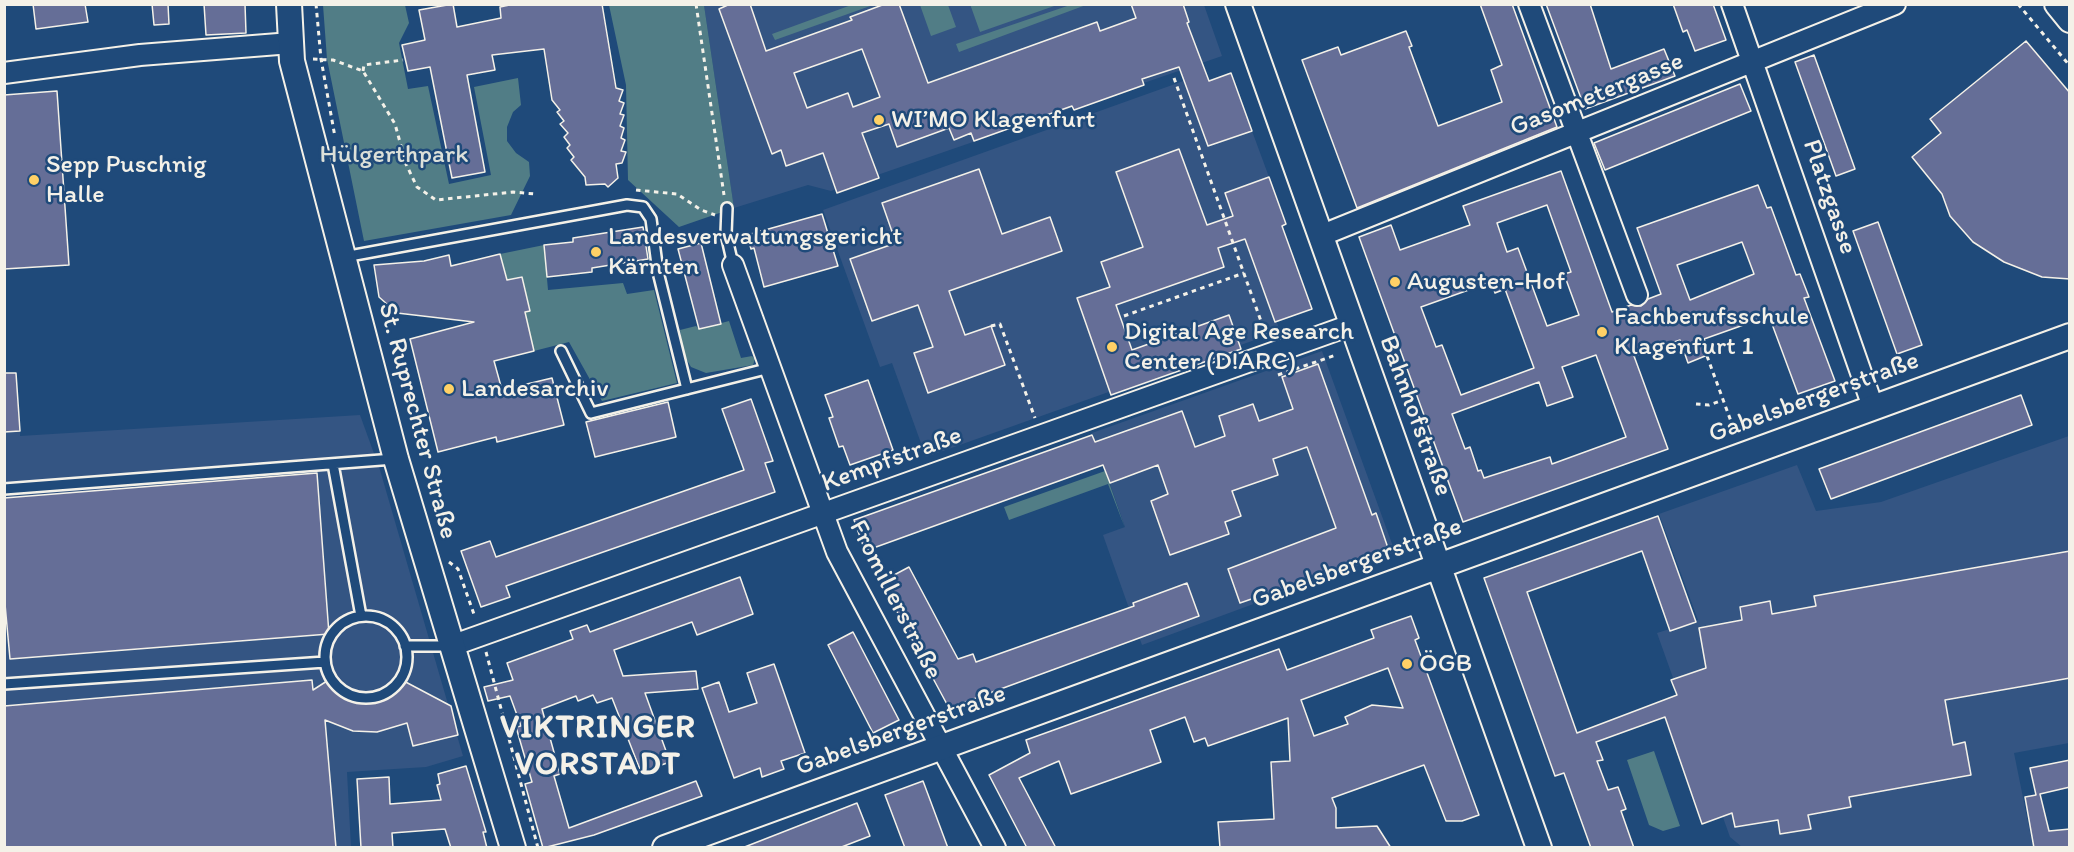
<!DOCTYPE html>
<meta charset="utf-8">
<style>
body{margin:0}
#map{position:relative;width:2074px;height:852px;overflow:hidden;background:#1f4a7a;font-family:Itim,sans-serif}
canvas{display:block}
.frame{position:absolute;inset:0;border:6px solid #f4f1e8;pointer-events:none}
</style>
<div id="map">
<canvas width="2074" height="852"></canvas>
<div class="frame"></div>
</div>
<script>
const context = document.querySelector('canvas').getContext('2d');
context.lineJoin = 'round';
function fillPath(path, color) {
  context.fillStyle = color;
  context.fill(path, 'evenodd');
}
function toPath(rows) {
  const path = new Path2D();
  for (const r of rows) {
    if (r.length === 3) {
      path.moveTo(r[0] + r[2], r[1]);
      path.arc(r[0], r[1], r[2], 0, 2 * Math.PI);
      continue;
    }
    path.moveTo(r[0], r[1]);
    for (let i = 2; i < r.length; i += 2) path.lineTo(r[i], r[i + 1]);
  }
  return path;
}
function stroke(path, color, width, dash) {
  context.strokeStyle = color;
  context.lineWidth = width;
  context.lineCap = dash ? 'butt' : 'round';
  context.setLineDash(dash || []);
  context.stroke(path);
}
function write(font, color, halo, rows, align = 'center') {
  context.font = font + ' Itim,sans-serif';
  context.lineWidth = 5;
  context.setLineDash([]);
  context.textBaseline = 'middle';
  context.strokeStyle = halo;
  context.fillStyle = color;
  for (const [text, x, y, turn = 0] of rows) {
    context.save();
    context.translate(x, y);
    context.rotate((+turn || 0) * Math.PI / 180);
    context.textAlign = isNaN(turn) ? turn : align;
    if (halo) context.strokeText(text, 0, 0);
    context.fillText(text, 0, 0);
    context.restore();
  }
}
fillPath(toPath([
 [704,5,1204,5,1222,56,831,191,808,185,734,208],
 [1189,79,1213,144,1252,131,1269,177,1230,191,1280,331,926,457,892,363,880,367,823,210],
 [1322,351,1395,552,1142,645,1103,535,1125,527,1092,433],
 [360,415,380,470,463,756,426,767,347,772,351,847,5,848,5,432,20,431,20,436],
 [2069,436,2069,743,2014,753,2033,847,1742,847,1730,837,1657,633,1698,620,1659,514,1797,465,1816,511,1881,502]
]), '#345583');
fillPath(toPath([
 [854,4,873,5,775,40,772,34],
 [970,4,1057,4,1057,5,980,32],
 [1073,4,1086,5,959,52,956,44],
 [323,5,405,5,409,23,399,43,408,89,428,86,449,184,491,175,474,87,518,78,521,105,513,112,507,127,507,141,516,153,529,162,530,176,511,215,364,241,327,59],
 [609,5,704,5,734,208,679,227,628,180,626,85],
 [920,5,948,5,956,27,931,36],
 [544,245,548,290,623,283,627,294,654,290,677,383,602,401,569,342,534,351,525,312,530,310,522,276,507,280,500,254],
 [729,321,741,358,752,356,755,359,753,365,706,373,691,367,684,355,680,330,696,326,699,329],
 [1105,471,1125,528,1108,484,1009,520,1004,507],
 [1654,751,1680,826,1663,831,1649,825,1627,760]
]), '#517d86');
const building = toPath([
 [33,4,85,4,88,22,36,29,33,4],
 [152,4,168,4,169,24,154,25,152,4],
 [204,4,245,4,246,33,206,35,204,4],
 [453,4,457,27,501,18,500,7,514,4,602,4,616,88,623,90,619,101,624,103,620,114,624,115,620,126,624,128,621,138,625,140,621,151,626,152,622,163,616,164,618,178,608,187,605,184,586,185,585,177,571,160,574,157,567,148,570,145,564,137,568,133,560,124,564,121,557,112,560,110,552,100,544,49,492,55,495,70,467,75,485,172,452,178,430,67,408,71,402,45,425,40,419,10,453,4],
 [730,4,750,4,766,51,852,20,850,17,885,4,899,4,928,83,1097,22,1100,31,1136,18,1131,4,1183,4,1189,22,1187,23,1209,81,1231,73,1252,131,1208,146,1179,67,1142,79,1144,85,1074,110,1072,106,974,141,971,133,954,140,949,128,897,147,889,124,862,133,879,178,837,193,823,153,786,166,781,150,772,154,719,9,730,4],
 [862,49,880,97,853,107,848,93,807,108,794,73,862,49],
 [1480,4,1512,4,1557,127,1357,208,1302,60,1338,47,1341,55,1406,31,1412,46,1409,47,1438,126,1502,102,1491,70,1502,65,1480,4],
 [1546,4,1590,4,1611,69,1664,49,1675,76,1585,109,1546,4],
 [1673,4,1713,4,1726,40,1695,51,1687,30,1683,32,1673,4],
 [2026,41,2070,93,2070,279,2042,277,2004,262,1973,242,1950,216,1942,194,1912,157,1941,133,1930,119,2026,41],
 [1814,55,1855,169,1836,176,1795,62,1814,55],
 [1740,84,1751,111,1605,170,1594,143,1740,84],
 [57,91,69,265,4,269,4,95,57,91],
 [1179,149,1207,225,1233,216,1225,193,1269,177,1286,224,1282,226,1312,309,1275,322,1245,239,1218,248,1224,267,1116,305,1132,350,1229,315,1241,349,1111,395,1077,298,1110,287,1101,262,1143,247,1116,172,1179,149],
 [979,169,1002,234,1050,217,1062,251,949,291,965,335,991,326,1005,365,928,393,914,353,933,347,918,305,872,321,850,259,896,243,882,203,979,169],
 [1561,171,1612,312,1631,305,1641,306,1648,299,1661,294,1637,228,1758,185,1767,208,1771,207,1796,275,1800,274,1809,297,1804,298,1835,381,1798,394,1769,316,1704,339,1710,354,1688,363,1680,340,1634,356,1668,449,1463,522,1359,237,1391,225,1400,250,1470,225,1463,206,1561,171],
 [1547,205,1571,272,1564,274,1579,315,1547,326,1518,248,1507,252,1497,223,1547,205],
 [1742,242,1754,274,1690,300,1677,265,1742,242],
 [1491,282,1495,293,1505,289,1534,368,1461,395,1442,345,1436,347,1421,307,1491,282],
 [1596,355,1626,437,1552,464,1550,457,1484,478,1481,470,1478,471,1470,447,1465,449,1452,414,1539,382,1547,406,1573,397,1562,367,1596,355],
 [822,214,838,266,764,287,754,248,751,249,747,235,822,214],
 [1878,222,1922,345,1897,354,1853,231,1878,222],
 [643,227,648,259,592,268,592,272,547,277,544,245,573,242,573,238,643,227],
 [701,243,721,324,699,329,678,249,701,243],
 [500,254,507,280,522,277,530,311,525,312,534,351,494,361,502,390,552,378,564,425,497,442,496,437,438,452,410,339,474,322,397,313,379,297,374,265,424,261,449,255,451,266,500,254],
 [1318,364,1372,515,1376,513,1389,551,1240,603,1228,569,1336,528,1307,447,1273,459,1278,475,1232,491,1241,516,1225,522,1229,534,1170,555,1151,501,1168,494,1158,465,1110,483,1103,465,865,551,854,520,1092,435,1095,442,1182,411,1195,447,1225,436,1219,416,1253,404,1259,421,1293,409,1282,377,1318,364],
 [4,373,16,373,20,431,4,432,4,373],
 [868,380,893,450,850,465,843,446,839,447,829,418,833,417,825,395,868,380],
 [2021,395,2032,425,1831,499,1819,469,2021,395],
 [751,399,773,461,765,463,775,492,506,586,510,597,481,607,461,551,490,541,496,557,744,470,722,409,751,399],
 [668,402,676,437,595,457,586,422,668,402],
 [317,473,329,634,10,659,4,593,4,498,317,473],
 [1658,516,1696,622,1670,631,1642,551,1527,592,1577,733,1677,695,1671,680,1706,668,1699,628,1742,620,1740,607,1770,601,1772,614,1816,606,1814,596,2070,551,2070,678,1945,700,1953,745,1965,742,1971,775,1849,797,1851,807,1808,815,1811,829,1780,834,1778,820,1735,827,1732,813,1702,824,1665,717,1596,742,1603,760,1597,761,1608,790,1618,787,1626,809,1621,811,1634,848,1591,848,1564,773,1555,776,1484,578,1658,516],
 [909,567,958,659,973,654,976,662,1134,606,1133,603,1187,583,1199,616,949,708,881,582,909,567],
 [740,577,753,614,697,635,692,622,614,650,623,676,696,671,698,689,645,693,670,762,641,772,612,698,597,703,593,695,578,701,576,696,542,709,560,774,554,776,569,828,696,781,702,796,594,835,543,848,525,784,532,782,516,727,521,726,510,696,488,701,484,687,513,680,507,663,573,639,570,631,587,625,590,632,740,577],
 [1411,616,1419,638,1415,640,1479,815,1462,821,1446,821,1424,765,1332,798,1336,808,1336,828,1377,826,1391,848,1220,848,1218,822,1274,819,1271,762,1290,761,1288,718,1208,746,1205,738,1194,742,1185,717,1150,730,1161,762,1071,794,1059,761,1019,778,1056,848,1027,848,989,775,1030,753,1026,740,1279,649,1287,670,1374,638,1371,630,1411,616],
 [1388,668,1403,708,1372,705,1345,717,1348,724,1314,736,1301,700,1388,668],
 [853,632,899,720,873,733,828,645,853,632],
 [774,664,805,753,781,761,784,769,762,777,760,768,734,778,702,688,719,682,729,712,757,703,747,673,774,664],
 [330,679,350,695,372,697,383,694,400,679,451,706,458,735,413,746,407,723,377,732,353,731,325,720,336,848,4,848,4,706,312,680,313,690,330,679],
 [2070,760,2070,787,2040,794,2049,831,2070,829,2070,848,2034,848,2025,797,2036,795,2030,768,2070,760],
 [466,766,486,832,483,832,487,848,451,848,445,829,392,833,393,848,361,848,357,779,389,777,390,804,441,800,437,785,440,784,438,774,466,766],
 [923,781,948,848,905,848,885,795,923,781],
 [857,803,870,836,839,848,742,848,857,803]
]);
fillPath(building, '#656e97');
stroke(building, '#f4f1e8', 1.5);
const service = toPath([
 [727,208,726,234,733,265],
 [344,257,627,205,643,207,651,219,658,272,687,389],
 [561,351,591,413,770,368],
 [333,464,361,616],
 [4,489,394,459],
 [366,657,41],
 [405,646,451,646],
 [4,684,325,662]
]);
const minor = toPath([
 [1529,4,1637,295],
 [1732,4,1873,407],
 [4,73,140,55,291,43],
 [1320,236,1895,4],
 [733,265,837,552,995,848],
 [451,646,1351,325]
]);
const tertiary = toPath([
 [289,4,292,61,396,459,513,848],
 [1238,4,1539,848],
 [2057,4,2070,20],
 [665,848,2070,336]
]);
stroke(service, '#f4f1e8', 14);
stroke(minor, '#f4f1e8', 24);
stroke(tertiary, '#f4f1e8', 28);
stroke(toPath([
 [316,4,321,59,335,137],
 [696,4,724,195],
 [2018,4,2070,66],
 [313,59,333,60,363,71,395,124,406,164,417,187,436,200,513,192,535,194],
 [363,71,364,65,403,60],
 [1174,78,1267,338],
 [636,190,677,194,701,210,715,215],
 [1124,316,1244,273],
 [991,326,1000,324,1035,418],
 [1707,356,1736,435],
 [1278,375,1336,355],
 [1696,404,1709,405,1723,400],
 [449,562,458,569,475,617],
 [486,652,538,848]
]), '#f4f1e8', 3, [4.5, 4.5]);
stroke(service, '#1f4a7a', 9);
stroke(minor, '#1f4a7a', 20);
stroke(tertiary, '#1f4a7a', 24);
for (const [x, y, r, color] of [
 [879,120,6,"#ffd166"],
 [34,180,6,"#ffd166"],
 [596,252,6,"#ffd166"],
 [1395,282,6,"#ffd166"],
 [1602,332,6,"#ffd166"],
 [1112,347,6,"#ffd166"],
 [449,389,6,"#ffd166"],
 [1407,664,6,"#ffd166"]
]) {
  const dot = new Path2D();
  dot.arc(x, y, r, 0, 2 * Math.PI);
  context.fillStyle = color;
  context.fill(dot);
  stroke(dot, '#1f4a7a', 2);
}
write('26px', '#f4f1e8', '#1f4a7a', [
 ["Gasometergasse",1597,95,-22],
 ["Platzgasse",1829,197,71],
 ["Gabelsbergerstraße",1814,398,-20],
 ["Bahnhofstraße",1415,416,70],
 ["St. Ruprechter Straße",417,421,75],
 ["Kempfstraße",892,460,-20],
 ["Gabelsbergerstraße",1357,564,-20],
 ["Fromillerstraße",895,600,63],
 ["Gabelsbergerstraße",901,731,-20]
]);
write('26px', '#f4f1e8', '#1f4a7a', [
 ["WI’MO Klagenfurt",891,120],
 ["Sepp Puschnig",46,165],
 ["Halle",46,195],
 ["Landesverwaltungsgericht",608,237],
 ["Kärnten",608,267],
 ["Augusten-Hof",1407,282],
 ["Fachberufsschule",1614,317],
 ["Klagenfurt 1",1614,347],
 ["Digital Age Research",1124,332],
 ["Center (D!ARC)",1124,362],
 ["Landesarchiv",461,389],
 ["ÖGB",1419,664]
], 'left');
write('26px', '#dce0d9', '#1f4a7a', [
 ["Hülgerthpark",394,155]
]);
context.letterSpacing = '1.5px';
write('bold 32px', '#f4f1e8', '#1f4a7a', [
 ["VIKTRINGER",598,729],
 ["VORSTADT",598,766]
]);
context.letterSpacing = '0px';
</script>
